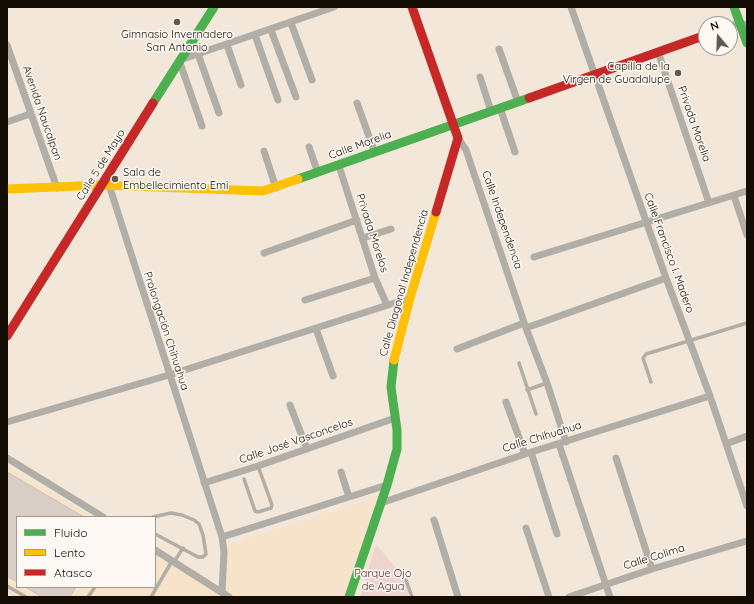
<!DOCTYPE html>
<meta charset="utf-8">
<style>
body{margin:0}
#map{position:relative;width:754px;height:604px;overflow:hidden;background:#f2e7d8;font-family:Quicksand,sans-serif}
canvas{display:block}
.frame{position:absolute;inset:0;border:8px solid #140d04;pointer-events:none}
.legend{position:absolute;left:16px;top:516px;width:140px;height:72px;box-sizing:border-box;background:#fdf8f3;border:1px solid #a09a93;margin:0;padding:5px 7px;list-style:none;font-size:12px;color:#140d04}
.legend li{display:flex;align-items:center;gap:8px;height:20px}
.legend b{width:20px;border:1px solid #a09a93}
.north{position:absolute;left:698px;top:16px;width:40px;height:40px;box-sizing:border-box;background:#fdf8f3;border:1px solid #a09a93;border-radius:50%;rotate:341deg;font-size:11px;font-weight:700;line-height:16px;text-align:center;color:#140d04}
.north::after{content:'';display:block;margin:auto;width:14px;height:18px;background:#62594e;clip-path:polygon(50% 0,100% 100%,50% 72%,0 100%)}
</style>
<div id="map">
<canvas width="754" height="604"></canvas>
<div class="frame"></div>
<ul class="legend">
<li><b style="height:5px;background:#4caf50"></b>Fluido</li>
<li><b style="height:5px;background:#ffc107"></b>Lento</li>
<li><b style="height:5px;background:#c62828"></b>Atasco</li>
</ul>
<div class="north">N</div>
</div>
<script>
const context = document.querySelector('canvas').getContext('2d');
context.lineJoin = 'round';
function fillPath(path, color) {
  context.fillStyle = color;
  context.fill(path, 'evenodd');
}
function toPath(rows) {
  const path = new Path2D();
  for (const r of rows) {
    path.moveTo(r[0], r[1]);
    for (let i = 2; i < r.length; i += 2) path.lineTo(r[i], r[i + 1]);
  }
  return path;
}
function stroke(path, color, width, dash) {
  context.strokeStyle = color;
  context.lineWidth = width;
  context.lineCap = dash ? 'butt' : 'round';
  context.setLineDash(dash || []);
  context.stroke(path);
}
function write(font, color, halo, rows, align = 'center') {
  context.font = font + ' Quicksand,sans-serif';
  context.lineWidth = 3;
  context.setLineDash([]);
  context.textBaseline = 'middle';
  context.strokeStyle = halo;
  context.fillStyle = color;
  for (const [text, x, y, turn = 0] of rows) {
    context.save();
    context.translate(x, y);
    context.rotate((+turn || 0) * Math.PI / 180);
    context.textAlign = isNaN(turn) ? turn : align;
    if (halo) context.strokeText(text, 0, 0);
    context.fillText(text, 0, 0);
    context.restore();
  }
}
fillPath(toPath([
 [7,466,94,517,17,517,17,587,155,587,155,552,219,589,223,547,377,497,344,597,15,597,7,592]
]), '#f6e3c9');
fillPath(toPath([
 [376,544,406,580,409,597,360,597]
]), '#edd5ce');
const building = toPath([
 [7,472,84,517,17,517,17,582,7,576,7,472],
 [25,587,76,587,70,597,42,597,25,587]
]);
fillPath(building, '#d9cec5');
stroke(building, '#cdc2b8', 1);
stroke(toPath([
 [519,363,536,414],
 [651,382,643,358,646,354,747,323],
 [527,390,547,383],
 [244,479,255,511,258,512,271,508,272,505,258,466],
 [153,517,171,513,182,515,194,520,199,524,203,535,206,554,203,557,198,557,155,534],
 [174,562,183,548],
 [406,580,412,597],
 [7,586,26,597],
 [88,597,95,587],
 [151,597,172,561]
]), '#b1aea7', 3.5);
stroke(toPath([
 [571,7,666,278,710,396,747,506],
 [291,23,312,80],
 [730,26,739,23,747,25],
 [271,30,296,97],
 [255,35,278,100],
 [7,45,57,188],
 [227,45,241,85],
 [499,49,518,102],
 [658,52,709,203],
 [198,54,219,113],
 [183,59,334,7],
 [180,63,202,126],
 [480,77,491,111],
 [357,103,375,153],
 [500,108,515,152],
 [7,122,30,114],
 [458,138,466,150,526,328,547,383,566,442],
 [309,147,318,173],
 [264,151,276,188],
 [339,166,375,278,387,305],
 [109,185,222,537,224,552,222,592],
 [734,196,747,235],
 [363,238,391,229],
 [264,253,357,220],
 [534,257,747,191],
 [305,300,375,278],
 [526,328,666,278],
 [316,329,333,376],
 [457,349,524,323],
 [506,402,525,454],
 [290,405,307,449],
 [7,422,169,375,410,298],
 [559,444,610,597],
 [726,444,747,436],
 [531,452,557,534],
 [7,458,103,517],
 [616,458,652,569],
 [341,472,349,497],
 [204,483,258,466,395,418],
 [381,503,525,454,710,396],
 [434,520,458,597],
 [526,528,549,597],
 [222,537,387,485],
 [155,550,229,597],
 [569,597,652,569,747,541]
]), '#b1aea7', 7);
stroke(toPath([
 [734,7,747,43],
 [153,103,214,7],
 [298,179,529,98],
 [349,597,387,485,397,449,397,430,391,387,394,360]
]), '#4caf50', 9);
stroke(toPath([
 [7,189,103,185,263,191,298,179],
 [394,360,410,298,436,212]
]), '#ffc107', 9);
stroke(toPath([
 [412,7,458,138,436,212],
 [529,98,706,35],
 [7,336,153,103]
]), '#c62828', 9);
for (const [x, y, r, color] of [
 [177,22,4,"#62594e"],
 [678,73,4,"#62594e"],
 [115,179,4,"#62594e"]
]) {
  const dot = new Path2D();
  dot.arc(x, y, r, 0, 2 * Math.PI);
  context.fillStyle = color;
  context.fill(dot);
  stroke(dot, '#fdf8f3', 1.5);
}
write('11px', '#140d04', '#fdf8f3', [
 ["Gimnasio Invernadero",177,35],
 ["San Antonio",177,48],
 ["Capilla de la",670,67,"right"],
 ["Virgen de Guadalupe",670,80,"right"],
 ["Sala de",123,173,"left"],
 ["Embellecimiento Emi",123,186,"left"]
]);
write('11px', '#140d04', '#fdf8f3', [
 ["Avenida Naucalpan",42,113,71],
 ["Privada Morelia",694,124,71],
 ["Calle Morelia",360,145,-20],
 ["Calle 5 de Mayo",101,165,-58],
 ["Calle Independencia",502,220,71],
 ["Privada Morelos",372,233,72],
 ["Calle Francisco I. Madero",669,253,70],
 ["Calle Diagonal Independencia",404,283,-74],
 ["Prolongación Chihuahua",166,331,72],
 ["Calle Chihuahua",542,437,-17],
 ["Calle José Vasconcelos",296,441,-19],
 ["Calle Colima",654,557,-17]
]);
write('11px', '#561e21', '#fdf8f3', [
 ["Parque Ojo",383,574],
 ["de Agua",383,587]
]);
</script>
